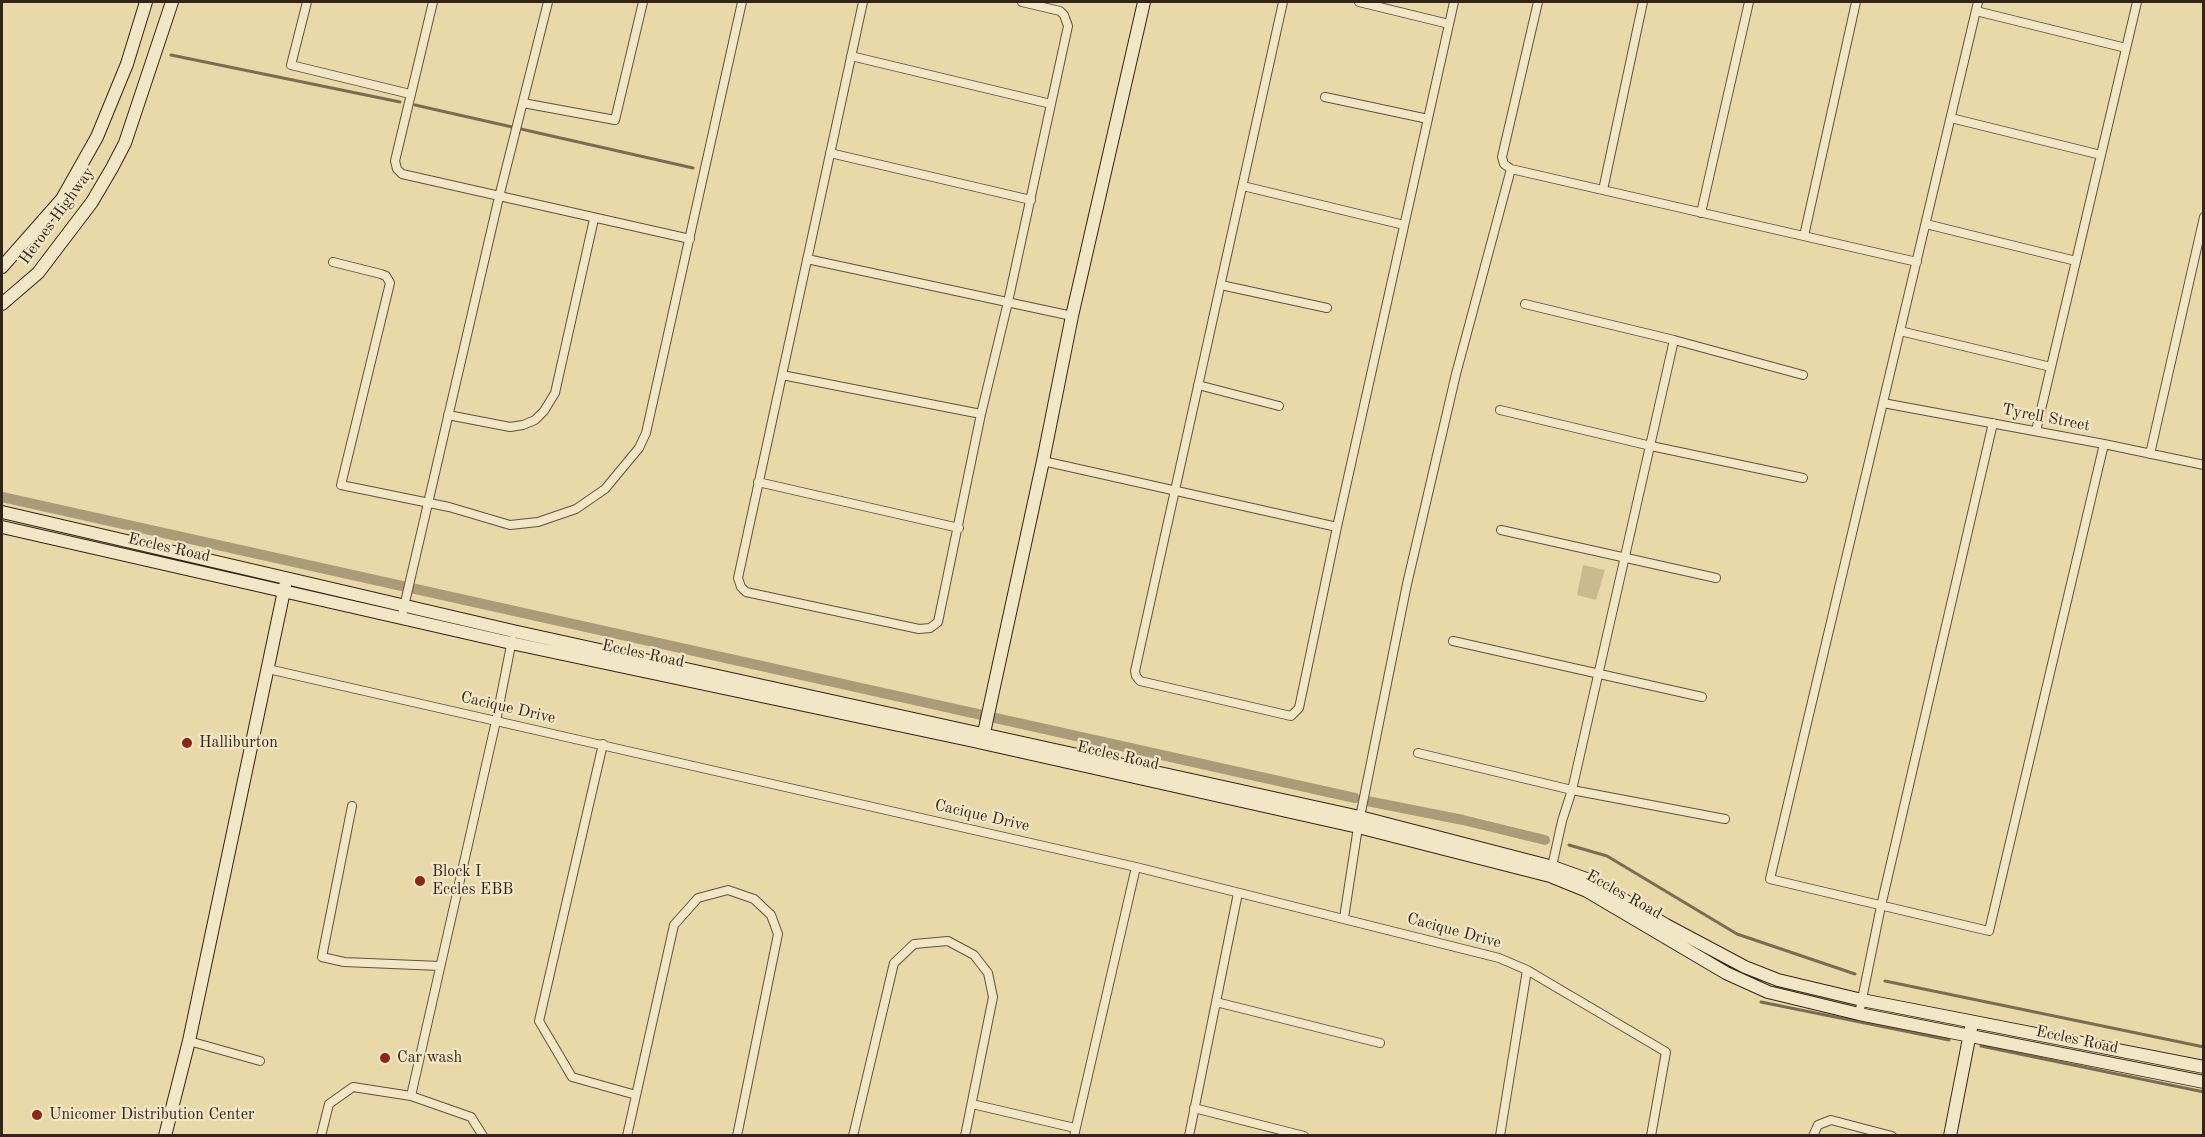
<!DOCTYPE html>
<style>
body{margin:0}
#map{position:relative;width:2205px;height:1137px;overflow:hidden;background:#ead9a8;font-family:"Old Standard TT",serif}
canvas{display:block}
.frame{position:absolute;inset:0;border:3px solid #33241b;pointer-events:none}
</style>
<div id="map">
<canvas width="2205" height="1137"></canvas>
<div class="frame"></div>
</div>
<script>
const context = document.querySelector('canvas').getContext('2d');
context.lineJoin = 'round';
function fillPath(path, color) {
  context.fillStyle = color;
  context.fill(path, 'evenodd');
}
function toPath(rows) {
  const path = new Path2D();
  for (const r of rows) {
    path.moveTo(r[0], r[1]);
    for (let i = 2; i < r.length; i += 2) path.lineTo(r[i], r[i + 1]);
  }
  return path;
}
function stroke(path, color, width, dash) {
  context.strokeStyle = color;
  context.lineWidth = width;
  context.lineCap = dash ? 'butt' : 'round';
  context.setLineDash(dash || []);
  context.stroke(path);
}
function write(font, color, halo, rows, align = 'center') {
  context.font = font + ' "Old Standard TT",serif';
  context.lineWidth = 4.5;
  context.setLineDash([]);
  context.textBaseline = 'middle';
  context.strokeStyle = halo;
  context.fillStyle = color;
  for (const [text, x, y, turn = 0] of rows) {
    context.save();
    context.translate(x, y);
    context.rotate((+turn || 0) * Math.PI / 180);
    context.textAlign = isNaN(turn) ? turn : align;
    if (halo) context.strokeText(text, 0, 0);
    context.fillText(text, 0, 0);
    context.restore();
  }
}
fillPath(toPath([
 [1583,565,1605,570,1596,600,1577,595]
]), '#cbba90');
stroke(toPath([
 [171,55,400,102],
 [415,105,693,168],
 [1569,845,1607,856,1737,934,1855,974],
 [1885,981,2204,1047],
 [1761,1002,1949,1040],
 [1981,1046,2204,1092]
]), '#7c6b53', 3);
stroke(toPath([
 [2,497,1355,798],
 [1367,801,1463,820,1545,840]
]), '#ac9b78', 10);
const street = toPath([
 [307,2,291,65,410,94],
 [433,2,395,161,397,169,402,174,690,239],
 [863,2,738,578,741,587,746,592,919,629,930,628,938,622,981,414,1008,302,1068,26,1064,15,1060,11,1022,2],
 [1283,2,1135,671,1136,676,1140,681,1291,716,1299,708,1337,527,1454,2],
 [1359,2,1449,24],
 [1538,2,1502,157,1504,164,1511,169,1917,262],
 [1978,2,1770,879,1989,931,2104,444],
 [1976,11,2126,48],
 [851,56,1051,104],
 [1325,97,1428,119],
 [523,103,615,120,643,2],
 [1951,118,2101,155],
 [830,153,1031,200],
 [1243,186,1404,225],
 [1603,190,1643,2],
 [1701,213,1749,2],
 [1926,224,2076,261],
 [1804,236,1856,2],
 [807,259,1072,316],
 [333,262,381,274,386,276,390,283,341,485,449,507,510,525,538,522,576,509,605,489,639,448,646,433,742,2],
 [1221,285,1327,308],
 [1525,304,1674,340,1803,375],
 [1900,331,2051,367],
 [782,375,981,414],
 [1198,385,1279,406],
 [1883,403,2104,444,2204,465],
 [1500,410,1651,446,1803,478],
 [448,415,510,427,523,425,535,420,544,411,555,393,594,219],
 [2036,431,2137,2],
 [2150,454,2204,217],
 [1043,461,1337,527],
 [758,482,959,528],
 [1501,530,1716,578],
 [403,611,499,197,548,2],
 [1453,641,1702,697],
 [268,669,1136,867,1499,958,1527,970,1666,1052,1651,1136],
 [603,744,539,1021,572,1077,636,1095],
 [1418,753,1572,790,1725,819],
 [352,806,322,957,344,962,440,966],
 [1551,871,1562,821,1572,790,1674,340],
 [1344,918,1358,827,1407,584,1456,374,1511,169],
 [1216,1002,1380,1043],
 [1859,1014,1881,906,1993,423],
 [189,1041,260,1061],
 [411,1096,496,721,512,640],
 [972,1104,1075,1128],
 [1194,1108,1304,1136],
 [321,1136,329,1104,353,1087,411,1096,471,1117,483,1136],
 [627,1136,674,925,698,898,728,890,754,899,771,915,778,934,737,1136],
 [853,1136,894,963,914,944,948,941,974,955,988,973,993,997,965,1136],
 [1074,1136,1136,867],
 [1189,1136,1238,893],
 [1500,1136,1527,970],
 [1813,1136,1818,1125,1831,1120,1892,1136]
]);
const secondary = toPath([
 [2,267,62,199,97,137,127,64,146,2],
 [2,304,38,273,92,202,112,168,125,143,172,2],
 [2,512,513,631,1360,817,1553,867,1592,881,1666,925,1745,967,1778,980,1862,1000,2204,1067],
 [2,527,511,643,969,740,1358,827,1550,876,1587,891,1726,973,1768,992,1859,1014,2204,1082],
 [982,742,1043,461,1072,316,1144,2],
 [165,1136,189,1041,285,586],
 [1950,1136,1971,1028]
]);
stroke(street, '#61513e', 10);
stroke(secondary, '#33241b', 14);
stroke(street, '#f1e6c6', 8);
stroke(secondary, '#f1e6c6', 12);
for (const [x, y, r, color] of [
 [187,743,6,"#8f2418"],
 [420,881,6,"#8f2418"],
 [385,1058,6,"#8f2418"],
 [37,1115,6,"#8f2418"]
]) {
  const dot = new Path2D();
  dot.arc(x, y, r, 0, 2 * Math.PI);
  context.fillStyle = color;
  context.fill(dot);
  stroke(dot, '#f1e6c6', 2);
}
write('16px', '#33241b', '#f1e6c6', [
 ["Heroes Highway",57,216,-54],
 ["Tyrell Street",2046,418,11],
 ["Eccles Road",169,548,13],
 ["Eccles Road",643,654,12],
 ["Cacique Drive",508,708,13],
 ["Eccles Road",1118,756,13],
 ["Cacique Drive",982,816,13],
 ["Eccles Road",1624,895,29],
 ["Cacique Drive",1454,931,15],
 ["Eccles Road",2077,1040,12]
]);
write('16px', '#33241b', '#f1e6c6', [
 ["Halliburton",199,743],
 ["Block I",432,872],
 ["Eccles EBB",432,890],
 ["Car wash",397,1058],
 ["Unicomer Distribution Center",49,1115]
], 'left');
</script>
